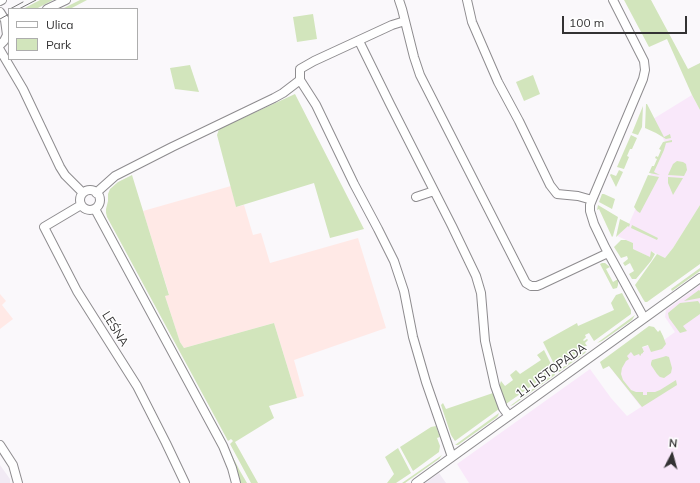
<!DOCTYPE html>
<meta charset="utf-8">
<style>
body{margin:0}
#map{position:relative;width:700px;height:483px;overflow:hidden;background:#faf8fb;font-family:Mulish,sans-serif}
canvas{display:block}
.legend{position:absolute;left:8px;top:8px;width:130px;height:52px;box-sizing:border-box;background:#fff;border:1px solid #adadad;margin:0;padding:5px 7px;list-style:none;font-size:12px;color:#333233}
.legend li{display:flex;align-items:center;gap:8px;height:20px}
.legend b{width:20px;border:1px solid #adadad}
.north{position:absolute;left:652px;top:435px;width:40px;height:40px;-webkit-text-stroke:3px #fff;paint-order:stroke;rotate:6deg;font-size:11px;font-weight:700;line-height:16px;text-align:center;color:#333233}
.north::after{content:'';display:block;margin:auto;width:14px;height:18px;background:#333233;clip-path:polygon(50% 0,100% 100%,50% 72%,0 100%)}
.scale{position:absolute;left:562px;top:16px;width:125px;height:18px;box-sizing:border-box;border:2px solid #333233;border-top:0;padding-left:5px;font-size:12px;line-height:14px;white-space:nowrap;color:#333233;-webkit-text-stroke:3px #fff;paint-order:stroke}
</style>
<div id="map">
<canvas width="700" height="483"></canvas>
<ul class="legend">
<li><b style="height:5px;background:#fff"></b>Ulica</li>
<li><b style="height:11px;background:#d2e5bc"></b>Park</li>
</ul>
<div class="north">N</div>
<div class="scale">100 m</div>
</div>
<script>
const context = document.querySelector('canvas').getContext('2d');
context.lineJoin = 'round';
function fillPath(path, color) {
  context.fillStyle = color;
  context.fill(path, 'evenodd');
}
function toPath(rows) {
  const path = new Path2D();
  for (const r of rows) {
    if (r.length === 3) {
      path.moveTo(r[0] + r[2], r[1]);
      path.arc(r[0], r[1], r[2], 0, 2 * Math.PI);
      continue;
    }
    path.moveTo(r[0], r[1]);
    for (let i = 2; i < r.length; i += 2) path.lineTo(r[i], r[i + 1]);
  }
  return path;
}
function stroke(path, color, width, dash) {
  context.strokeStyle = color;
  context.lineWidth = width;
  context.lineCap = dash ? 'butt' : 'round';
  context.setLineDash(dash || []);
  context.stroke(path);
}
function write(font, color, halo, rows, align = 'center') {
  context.font = font + ' Mulish,sans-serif';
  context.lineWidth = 3;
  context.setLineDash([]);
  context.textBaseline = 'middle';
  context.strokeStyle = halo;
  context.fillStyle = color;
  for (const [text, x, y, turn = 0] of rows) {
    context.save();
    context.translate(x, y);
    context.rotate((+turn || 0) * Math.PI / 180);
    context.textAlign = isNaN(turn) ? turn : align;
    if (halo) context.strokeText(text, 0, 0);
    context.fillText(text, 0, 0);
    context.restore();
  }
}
fillPath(toPath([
 [692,95,700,110,700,205,673,248,665,258,651,251,651,258,633,249,633,243,617,236,628,226,665,142,653,119],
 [700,285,700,483,469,483,457,464,590,369,611,398,627,416,641,407,609,366,633,351,664,340,675,332,665,317,666,310]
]), '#f9e8fa');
fillPath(toPath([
 [0,465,10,479,10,483,0,483],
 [439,473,446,483,425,483]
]), '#f1eaf4');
fillPath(toPath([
 [231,186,236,207,244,205,253,235,261,233,270,263,358,238,386,328,294,360,304,396,297,398,274,323,184,348,180,342,165,296,169,294,143,211],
 [0,294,6,301,2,305,13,319,0,329]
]), '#ffe9e6');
fillPath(toPath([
 [40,0,53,0,36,9,23,9],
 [80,0,87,0,70,9,62,9],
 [624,0,651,0,688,69,700,63,700,110,692,95,667,39,649,47],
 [313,14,317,39,297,42,293,17],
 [190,65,199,92,175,89,170,68],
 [533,75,540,94,524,101,516,82],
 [295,94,364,229,330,238,314,183,236,207,217,135,219,129],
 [646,104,647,104,664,137,670,134,671,138,666,139,656,133,645,128],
 [643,106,642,127,638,135,632,133],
 [631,135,637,138,632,149,630,149,627,156,629,157,624,169,617,167],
 [672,140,672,142,666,143,664,150,654,172,660,175,649,173,652,166,654,166,657,159,655,158,656,156,658,157,661,150,659,149,663,142],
 [677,161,683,162,686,164,687,170,684,176,668,175,673,164],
 [619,170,623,172,616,187,610,175,611,174,616,176],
 [132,175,169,295,165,296,180,342,184,348,274,323,297,398,269,406,274,418,235,442,258,483,251,483,230,444,233,441,231,439,228,441,107,217,106,213,106,209,108,201,108,194,110,189,118,182],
 [648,175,659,177,640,213,637,211,634,207],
 [668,177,683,178,673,195,668,183],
 [602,194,604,194,615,199,612,209,599,202],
 [598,205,618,217,613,236,612,237,599,209,597,210],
 [700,205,700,264,647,302,645,302,643,299,635,285,657,254,665,258,673,248],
 [620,219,630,224,629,227,628,226,616,237],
 [632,225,658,238,657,240,631,228],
 [621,240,626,240,633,243,633,249,650,257,651,251,655,254,651,261,636,279,632,279,629,274,634,271,630,263,625,266,623,263,628,259,627,256,621,258,614,247],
 [602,263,605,263,610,267,606,269,613,282,618,279,618,285,617,288,613,289,600,264],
 [700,268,700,271,672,291,671,289],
 [699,290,700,291,700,298,684,301],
 [622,293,631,310,631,314,594,341,589,333,585,335,586,337,583,340,584,341,587,339,588,340,585,343,587,346,585,346,584,348,556,368,543,342,577,323,578,326,614,310,611,303,616,295],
 [698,301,700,304,700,314,683,326,687,331,680,333,669,318,668,313,680,303],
 [635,315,632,320,602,341,597,343],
 [649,326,654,327,658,332,660,330,663,336,666,344,662,349,651,352,648,345,642,347,644,352,643,352,643,353,641,354,641,355,640,356,639,354,634,356,631,352,627,356,629,359,626,361,622,368,621,374,623,380,631,390,636,392,643,392,643,395,647,395,647,392,655,392,660,390,676,380,677,385,642,407,609,366,603,369,600,362],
 [544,350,554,370,506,404,505,402,499,387,501,381,505,386,513,380,510,375,516,370,520,374,541,360,537,355],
 [587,350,585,353,559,372,558,371],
 [663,357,666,356,669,357,672,368,671,373,664,378,660,377,657,374,651,365,651,363,652,360],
 [554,373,555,375,513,405,510,406],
 [491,387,493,388,499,409,455,441,451,435,441,405,443,403,446,409,493,393],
 [499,413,498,416,496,418,458,445,455,445],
 [436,426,440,437,437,438,440,446,439,452,413,471,400,447,431,427],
 [227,446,240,471,247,483,240,483,235,466],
 [398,448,411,473,396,483,387,483,394,474,385,457],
 [442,455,439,459,405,483,402,483]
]), '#d2e5bc');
const minor = toPath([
 [399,0,402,9,414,57,420,75,526,283,531,286,537,286,542,284,608,253],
 [467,0,472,22,498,82,519,121,550,185,557,194,578,196,592,200],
 [613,0,644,61,645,70,643,79,592,200,590,205,590,211,594,224,605,247,644,318],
 [0,1,2,0],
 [47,9,66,0],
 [0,12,5,20,7,35],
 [359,41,390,104,452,226,476,276,481,293,485,341,495,386,503,408,509,416],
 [0,45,4,41,9,31],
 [0,50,23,89,60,167,65,175,83,193],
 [300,80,300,69,314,61,392,25,405,21],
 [90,200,10],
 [96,193,115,176,172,147,274,98,283,93,300,80,316,105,354,184,378,229,394,261,404,291,413,337,426,382,452,457],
 [416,197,434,191],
 [81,205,44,227,77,291,137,386,166,443,185,483],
 [95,209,223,446,232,468,236,483],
 [0,445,13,465,18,483],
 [416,483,700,278]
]);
stroke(minor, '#8e8c8f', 10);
stroke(minor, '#fff', 8);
stroke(toPath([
 [10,9,23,2],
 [19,9,36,0],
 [0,19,9,14]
]), '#757476', 1);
write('12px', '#333233', '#fff', [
 ["LEŚNA",115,329,58],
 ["11 LISTOPADA",551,371,-36]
]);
</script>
